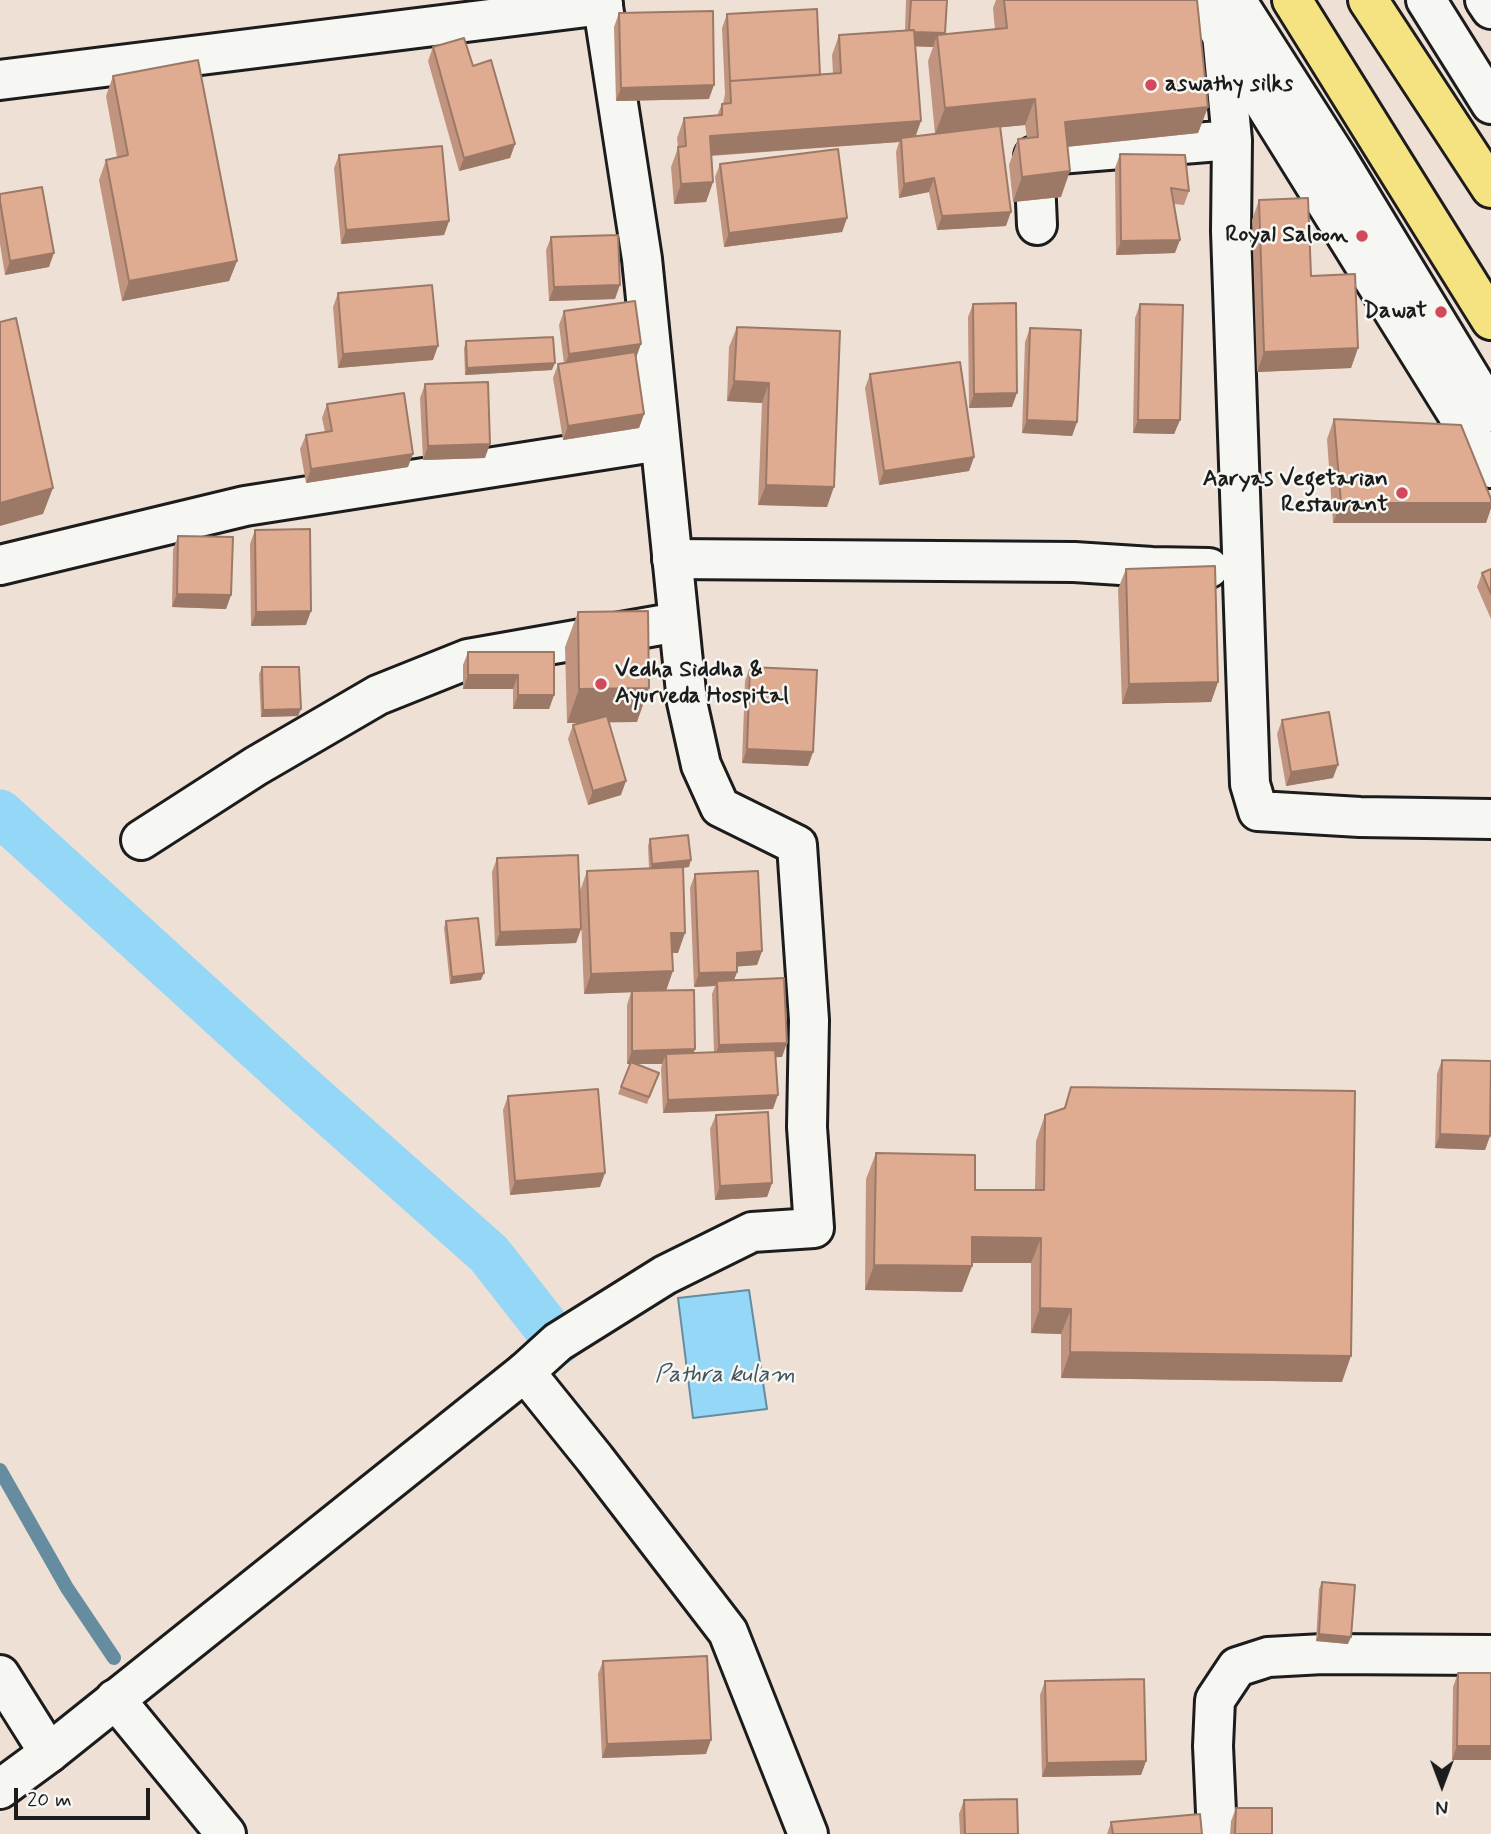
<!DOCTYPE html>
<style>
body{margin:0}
#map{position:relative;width:1491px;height:1834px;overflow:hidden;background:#efe0d5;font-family:Mynerve,sans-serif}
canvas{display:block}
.north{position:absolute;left:1407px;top:1750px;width:70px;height:70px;-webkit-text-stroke:5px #f6f6f2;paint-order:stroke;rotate:180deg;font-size:19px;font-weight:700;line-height:28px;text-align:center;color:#1c1c1c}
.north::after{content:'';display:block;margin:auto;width:24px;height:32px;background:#1c1c1c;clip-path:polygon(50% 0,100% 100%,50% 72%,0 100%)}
.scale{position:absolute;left:14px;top:1788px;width:136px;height:32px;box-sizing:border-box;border:4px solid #1c1c1c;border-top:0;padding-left:9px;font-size:21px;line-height:24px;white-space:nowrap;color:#1c1c1c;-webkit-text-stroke:5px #f6f6f2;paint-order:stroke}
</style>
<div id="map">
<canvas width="1491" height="1834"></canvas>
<div class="north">N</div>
<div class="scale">20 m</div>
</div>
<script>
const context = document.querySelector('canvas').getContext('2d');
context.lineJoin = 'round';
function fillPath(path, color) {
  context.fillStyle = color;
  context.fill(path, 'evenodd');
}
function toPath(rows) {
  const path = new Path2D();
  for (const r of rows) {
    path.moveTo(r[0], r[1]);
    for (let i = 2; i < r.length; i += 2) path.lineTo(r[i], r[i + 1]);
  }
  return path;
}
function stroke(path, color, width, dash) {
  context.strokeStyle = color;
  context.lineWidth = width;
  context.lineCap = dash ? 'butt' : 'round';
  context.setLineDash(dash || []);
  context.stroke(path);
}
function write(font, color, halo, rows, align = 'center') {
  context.font = font + ' Mynerve,sans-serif';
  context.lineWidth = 5;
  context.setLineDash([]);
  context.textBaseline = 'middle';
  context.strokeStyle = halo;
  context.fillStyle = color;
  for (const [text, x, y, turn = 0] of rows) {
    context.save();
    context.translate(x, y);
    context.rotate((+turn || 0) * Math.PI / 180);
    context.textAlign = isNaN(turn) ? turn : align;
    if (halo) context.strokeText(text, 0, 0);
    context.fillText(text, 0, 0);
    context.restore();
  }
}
const water = toPath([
 [749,1290,767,1409,693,1418,678,1298,749,1290]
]);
fillPath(water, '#95d7f7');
stroke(water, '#658c9f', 2);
stroke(toPath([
 [0,1470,67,1588,114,1658]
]), '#658c9f', 14);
stroke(toPath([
 [0,813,303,1089,489,1254,558,1342]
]), '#95d7f7', 47);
const minor = toPath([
 [1222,34,1232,140,1231,231,1250,784,1258,811,1360,817,1491,819],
 [0,80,603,5],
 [1037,225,1034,156,1232,140],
 [672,559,1074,562,1152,567,1209,568],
 [0,565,245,506,660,441],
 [141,840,256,766,378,695,468,659,678,622],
 [525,1372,595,1459,728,1632,808,1834],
 [0,1675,49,1753],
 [115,1699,226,1834],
 [1217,1834,1213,1746,1215,1700,1237,1667,1268,1657,1323,1654,1491,1655]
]);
const tertiary = toPath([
 [1200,0,1491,468],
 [0,1789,49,1753,525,1372,558,1342,665,1275,752,1232,814,1228,807,1127,809,1020,797,845,720,807,701,765,687,702,642,259,602,0]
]);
const secondary = toPath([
 [1236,0,1337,158,1491,412],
 [1426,0,1491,104],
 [1485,0,1491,9]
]);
const trunk = toPath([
 [1292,0,1491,320],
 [1368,0,1491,188]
]);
stroke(minor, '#1c1c1c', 44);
stroke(tertiary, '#1c1c1c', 44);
stroke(secondary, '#1c1c1c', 44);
stroke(trunk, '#1c1c1c', 44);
stroke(minor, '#f6f6f2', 38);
stroke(tertiary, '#f6f6f2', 38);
stroke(secondary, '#f6f6f2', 38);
stroke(trunk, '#f5e382', 38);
fillPath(toPath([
 [906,0,947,0,944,34,995,30,993,8,996,0,1197,0,1208,107,1198,133,1067,147,1061,197,1013,202,1009,165,1018,139,1027,138,1025,125,1000,127,1006,226,937,230,929,192,899,198,896,152,899,142,711,156,713,182,706,202,674,204,671,167,678,148,677,138,684,118,717,116,722,104,723,104,725,94,722,28,727,14,820,75,833,74,832,55,839,35,905,31],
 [915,46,933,47,928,61,935,134,915,136],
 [619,13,709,99,616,101,614,27],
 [433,47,473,66,515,144,510,158,459,171,428,61],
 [113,76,237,261,229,281,122,301,99,180,106,160,117,157,106,96],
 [1120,154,1189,191,1184,205,1174,204,1175,253,1116,255,1115,168],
 [339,155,449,221,444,235,341,244,334,168],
 [720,164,847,218,842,232,724,247,715,177],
 [1259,200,1358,348,1351,368,1257,372,1252,220],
 [0,201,49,267,5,275,0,244],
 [551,237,615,299,549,301,546,250],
 [338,293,433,360,338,368,333,307],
 [973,304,1012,407,969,408,968,317],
 [1140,304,1180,420,1174,434,1133,433,1135,318],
 [564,311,636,358,644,414,639,428,563,440,553,378,558,364,564,363,559,325],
 [737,327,840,331,827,507,758,505,762,403,727,401,729,347],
 [1030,328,1077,422,1072,436,1022,433,1025,342],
 [466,341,552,370,465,375,464,348],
 [870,374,974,457,969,471,879,485,865,388],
 [425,384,485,458,423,460,420,398],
 [327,404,408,467,306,483,300,449,306,435,325,432,322,418],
 [1334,419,1491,499,1491,508,1486,523,1333,523,1327,439],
 [255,530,306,625,251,626,250,544],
 [178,536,231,595,226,609,172,607,173,550],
 [1126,569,1218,682,1211,702,1122,704,1118,589],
 [1491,569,1491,619,1477,587,1482,573],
 [578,612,637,722,609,722,621,795,588,805,568,739,573,725,581,723,567,723,565,647],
 [468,652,554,652,554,695,549,709,513,709,513,689,463,689,463,665],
 [262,667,301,709,298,716,261,717,259,674],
 [750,667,813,752,808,766,742,763,745,681],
 [1282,720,1333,778,1286,786,1277,734],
 [650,839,689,867,683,868,678,953,672,953,666,990,693,1053,714,1052,712,994,715,986,694,987,690,888,695,874,762,951,757,965,737,966,737,972,734,980,782,1057,776,1057,773,1109,663,1113,661,1068,662,1064,637,1064,659,1073,647,1104,618,1094,630,1064,627,1064,627,1005,631,992,584,994,580,891,587,871,649,868,648,846],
 [497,858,581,929,576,943,495,946,492,872],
 [446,921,481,980,450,984,444,928],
 [1442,1060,1490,1136,1485,1150,1435,1148,1437,1074],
 [1071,1087,1342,1382,1061,1378,1061,1334,1031,1333,1031,1263,972,1263,972,1266,962,1292,865,1290,866,1179,876,1153,975,1190,1035,1190,1036,1141,1045,1115,1064,1108],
 [508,1096,600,1187,510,1195,503,1110],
 [716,1115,772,1183,767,1197,715,1200,710,1129],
 [1322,1582,1348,1644,1316,1641,1319,1589],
 [603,1661,706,1754,602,1758,598,1674],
 [1458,1673,1491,1673,1491,1760,1452,1760,1453,1687],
 [1045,1681,1146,1761,1141,1775,1042,1777,1040,1695],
 [964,1800,1018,1834,960,1834,959,1814],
 [1236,1808,1272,1834,1230,1834,1231,1821],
 [1111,1822,1202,1834,1107,1834]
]), '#c0947e');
fillPath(toPath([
 [909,32,945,33,940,47,937,35,933,47,904,46],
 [714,85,709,99,616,101,621,88],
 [1035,99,1025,125,935,134,945,108],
 [1208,107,1198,133,1055,148,1065,122],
 [921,121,914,141,901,138,899,142,702,156,710,136],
 [515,144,510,158,459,171,464,158],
 [1070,171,1061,197,1013,202,1022,177],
 [934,178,929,192,899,198,904,184],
 [713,182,706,202,674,204,681,184],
 [1011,212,1006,226,937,230,942,216],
 [847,218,842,232,724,247,729,233],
 [449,221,444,235,341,244,346,230],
 [1180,240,1175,253,1116,255,1121,241],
 [54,253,49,267,5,275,10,261],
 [237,261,229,281,122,301,129,281],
 [620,285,615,299,549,301,554,287],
 [641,344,636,358,564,368,569,354],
 [438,346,433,360,338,368,343,354],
 [1358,348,1351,368,1257,372,1264,352],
 [555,363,552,370,465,375,467,368],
 [734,381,769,383,762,403,727,401],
 [1017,393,1012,407,969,408,974,394],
 [644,414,639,428,563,440,568,426],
 [1027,420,1077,422,1072,436,1022,433],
 [1138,420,1180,420,1174,434,1133,433],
 [490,444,485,458,423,460,428,446],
 [413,454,408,467,306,483,311,469],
 [974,457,969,471,879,485,884,471],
 [766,485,834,487,827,507,758,505],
 [53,488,43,514,0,526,0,503],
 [1341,503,1491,503,1491,508,1486,523,1333,523],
 [177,594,231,595,226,609,172,607],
 [311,611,306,625,251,626,256,612],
 [468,675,518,675,513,689,463,689],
 [1218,682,1211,702,1122,704,1129,684],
 [649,688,637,722,567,723,579,689],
 [518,695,554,695,549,709,513,709],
 [301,709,298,716,261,717,263,710],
 [747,749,813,752,808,766,742,763],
 [1338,765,1333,778,1286,786,1291,772],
 [626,781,621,795,588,805,593,791],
 [691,860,689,867,650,871,652,864],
 [581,929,576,943,495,946,500,932],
 [671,933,685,933,678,953,664,953],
 [762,951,757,965,732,967,737,953],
 [673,971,666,991,584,994,591,974],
 [737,972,732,985,717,981,715,986,694,987,699,973],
 [484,973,481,980,450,984,452,977],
 [787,1043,782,1057,714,1059,719,1045],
 [695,1049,690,1063,666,1054,662,1064,627,1064,632,1051],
 [778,1095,773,1109,663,1113,668,1100],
 [1440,1134,1490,1136,1485,1150,1435,1148],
 [605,1173,600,1187,510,1195,515,1181],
 [772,1183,767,1197,715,1200,720,1186],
 [972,1237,1041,1238,1031,1263,963,1263],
 [874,1265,972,1266,962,1292,865,1290],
 [1040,1308,1071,1309,1061,1334,1031,1333],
 [1070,1352,1351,1356,1342,1382,1061,1378],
 [1319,1634,1351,1637,1348,1644,1316,1641],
 [711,1740,706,1754,602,1758,607,1744],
 [1457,1746,1491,1746,1491,1760,1452,1760],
 [1146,1761,1141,1775,1042,1777,1047,1763]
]), '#9c7866');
const building = toPath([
 [911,0,947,0,945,33,914,32,914,30,909,30,911,0],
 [1004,0,1197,0,1208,107,1065,122,1070,171,1022,177,1018,139,1038,137,1035,99,945,108,937,35,1007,28,1004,0],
 [817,9,820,75,730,81,727,14,817,9],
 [713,11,714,85,621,88,619,13,713,11],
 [914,30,921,121,710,136,713,182,681,184,678,147,686,146,684,118,722,115,722,104,731,103,730,81,841,73,839,35,914,30],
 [464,38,473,66,491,60,515,144,464,158,433,47,464,38],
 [198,60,237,261,129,281,106,160,128,155,113,76,198,60],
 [1000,126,1011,212,942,216,934,178,904,184,901,138,1000,126],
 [442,146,449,221,346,230,339,155,442,146],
 [838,149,847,218,729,233,720,164,838,149],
 [1120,154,1185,155,1189,191,1171,188,1180,240,1121,241,1120,154],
 [42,187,54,253,10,261,0,201,0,194,42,187],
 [1308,198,1311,276,1355,274,1358,348,1264,352,1259,200,1308,198],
 [618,235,620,285,554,287,551,237,618,235],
 [432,285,438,346,343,354,338,293,432,285],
 [635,301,641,344,569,354,564,311,635,301],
 [1016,303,1017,393,974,394,973,304,1016,303],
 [1140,304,1183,305,1180,420,1138,420,1140,304],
 [16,318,53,488,0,503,0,322,16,318],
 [737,327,840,331,834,487,766,485,769,383,734,381,737,327],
 [1030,328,1081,330,1077,422,1027,420,1030,328],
 [553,337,555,363,467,368,466,341,553,337],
 [635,352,644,414,568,426,558,364,635,352],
 [960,362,974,457,884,471,870,374,960,362],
 [488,382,490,444,428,446,425,384,488,382],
 [404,393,413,454,311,469,306,435,332,431,327,404,404,393],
 [1334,419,1461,425,1491,499,1491,503,1341,503,1334,419],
 [310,529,311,611,256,612,255,530,310,529],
 [178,536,233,537,231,595,177,594,178,536],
 [1215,566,1218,682,1129,684,1126,569,1215,566],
 [1491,569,1491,594,1482,573,1491,569],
 [648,611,649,688,579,689,578,612,648,611],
 [468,652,554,652,554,695,518,695,518,675,468,675,468,652],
 [262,667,299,667,301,709,263,710,262,667],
 [750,667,817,670,813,752,747,749,750,667],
 [1329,712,1338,765,1291,772,1282,720,1329,712],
 [607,716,626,781,593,791,573,725,607,716],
 [688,835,691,860,652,864,650,839,688,835],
 [578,855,581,929,500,932,497,858,578,855],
 [683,867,685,933,671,933,673,971,591,974,587,871,683,867],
 [758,871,762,951,737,953,737,972,699,973,695,874,758,871],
 [478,918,484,973,452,977,446,921,478,918],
 [784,978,787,1043,719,1045,717,981,784,978],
 [694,990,695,1049,632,1051,632,991,694,990],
 [775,1050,778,1095,668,1100,666,1054,775,1050],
 [1442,1060,1491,1061,1490,1136,1440,1134,1442,1060],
 [631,1062,659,1073,649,1097,621,1087,631,1062],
 [1071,1087,1355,1091,1351,1356,1070,1352,1071,1309,1040,1308,1041,1238,972,1237,972,1266,874,1265,876,1153,975,1155,975,1190,1044,1190,1045,1115,1065,1108,1071,1087],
 [598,1089,605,1173,515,1181,508,1096,598,1089],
 [768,1112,772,1183,720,1186,716,1115,768,1112],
 [1322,1582,1355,1585,1351,1637,1319,1634,1322,1582],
 [707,1656,711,1740,607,1744,603,1661,707,1656],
 [1458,1673,1491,1673,1491,1746,1457,1746,1458,1673],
 [1144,1679,1146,1761,1047,1763,1045,1681,1144,1679],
 [1017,1799,1018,1834,965,1834,964,1800,1017,1799],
 [1236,1808,1272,1808,1272,1834,1235,1834,1236,1808],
 [1200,1814,1202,1834,1113,1834,1111,1822,1200,1814]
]);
fillPath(building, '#dfac92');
stroke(building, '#9c7866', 2);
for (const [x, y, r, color] of [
 [1151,85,7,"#d1495b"],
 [1362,236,7,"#d1495b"],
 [1441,312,7,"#d1495b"],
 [1402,493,7,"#d1495b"],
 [601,684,7,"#d1495b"]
]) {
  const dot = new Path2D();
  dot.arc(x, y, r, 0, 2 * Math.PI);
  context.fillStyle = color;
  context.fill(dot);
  stroke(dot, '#f6f6f2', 2.5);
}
write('bold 23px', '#1c1c1c', '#f6f6f2', [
 ["aswathy silks",1165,85,"left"],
 ["Royal Saloon",1348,236],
 ["Dawat",1427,312],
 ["Aaryas Vegetarian",1388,480],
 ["Restaurant",1388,506],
 ["Vedha Siddha &",615,671,"left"],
 ["Ayurveda Hospital",615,697,"left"]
], 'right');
write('italic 24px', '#40545e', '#f6f6f2', [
 ["Pathra kulam",725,1376]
]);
</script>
